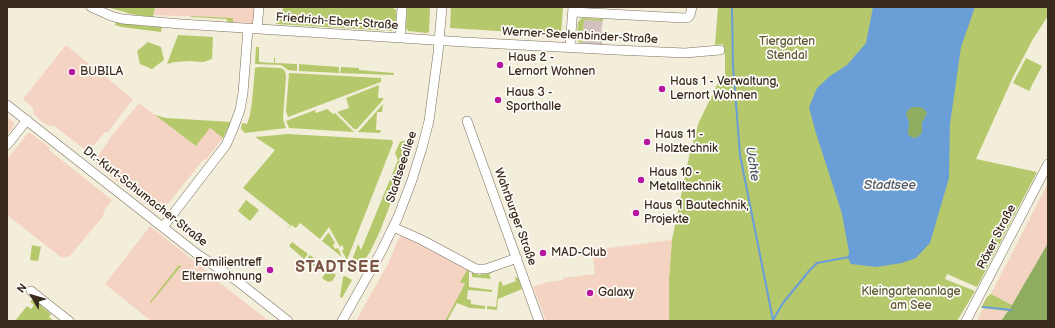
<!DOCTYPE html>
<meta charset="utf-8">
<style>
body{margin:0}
#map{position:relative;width:1055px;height:328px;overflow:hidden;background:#f2eeda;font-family:"Balsamiq Sans",sans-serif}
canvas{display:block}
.frame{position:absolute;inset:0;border:8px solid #3b2a1e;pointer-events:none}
.north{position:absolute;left:12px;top:276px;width:40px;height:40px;-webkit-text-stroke:3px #fdfcf7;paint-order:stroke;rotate:308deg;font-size:11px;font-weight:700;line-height:16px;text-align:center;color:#3b2a1e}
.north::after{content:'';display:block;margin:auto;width:14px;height:18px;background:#3b2a1e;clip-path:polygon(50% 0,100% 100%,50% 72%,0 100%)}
</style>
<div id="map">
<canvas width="1055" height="328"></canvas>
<div class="frame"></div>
<div class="north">N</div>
</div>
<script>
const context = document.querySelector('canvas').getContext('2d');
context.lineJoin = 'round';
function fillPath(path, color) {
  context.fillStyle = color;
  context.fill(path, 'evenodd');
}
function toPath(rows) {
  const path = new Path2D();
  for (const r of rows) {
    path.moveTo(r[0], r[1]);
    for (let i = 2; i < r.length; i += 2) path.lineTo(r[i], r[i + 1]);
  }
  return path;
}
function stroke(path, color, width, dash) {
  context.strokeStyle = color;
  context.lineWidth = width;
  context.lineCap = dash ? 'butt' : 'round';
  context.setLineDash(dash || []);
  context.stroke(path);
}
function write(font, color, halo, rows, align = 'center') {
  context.font = font + ' "Balsamiq Sans",sans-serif';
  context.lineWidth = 3.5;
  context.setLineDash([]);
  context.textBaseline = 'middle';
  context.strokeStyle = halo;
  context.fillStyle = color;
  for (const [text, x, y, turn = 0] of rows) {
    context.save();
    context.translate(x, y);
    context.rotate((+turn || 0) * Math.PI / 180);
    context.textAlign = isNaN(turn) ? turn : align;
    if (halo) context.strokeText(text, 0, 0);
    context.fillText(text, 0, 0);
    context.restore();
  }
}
fillPath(toPath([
 [155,7,256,7,253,23,252,23,233,22,233,18,154,15],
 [66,45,133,99,108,132,105,132,88,152,53,125,52,127,41,121,35,115,33,112,34,110,30,105,23,99],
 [139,103,196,146,210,128,223,138,206,160,204,159,166,206,156,212,96,165,98,156,108,142,109,139],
 [7,117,14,123,12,129,7,135],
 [28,133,32,134,50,148,49,150,112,200,105,209,103,216,70,256,62,258,7,215,7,159],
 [1048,183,1048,243,1012,305,991,294],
 [150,226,217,279,216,280,269,321,151,321,105,284],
 [402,236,440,255,468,271,468,284,447,321,356,321,388,264,399,238],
 [672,240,669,280,669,321,546,321,533,287,547,282,563,280,563,278,595,274,592,250],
 [983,308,1007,311,1001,321,977,321]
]), '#f5d3c2');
fillPath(toPath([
 [584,20,603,21,601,31,603,32,602,45,582,43]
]), '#d1c0bd');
fillPath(toPath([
 [107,7,155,7,153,17,131,14],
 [284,7,393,8,396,10,396,26,394,30,391,31,276,24],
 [407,7,430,7,429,32,427,33,408,31,406,28],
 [451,7,563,7,561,35,450,28],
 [718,7,1048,7,1048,16,1033,39,1013,77,976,159,1037,172,977,287,947,274,945,279,975,291,957,321,669,321,669,280,672,240,690,152,699,122,720,79,725,79,725,56,723,44,715,45],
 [191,16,233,18,233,22,229,24,226,19,191,17],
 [582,18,603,19,603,21,584,20,582,43,578,42,577,38,578,22],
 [116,21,142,26,162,27,161,32,122,27,115,25],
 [178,35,213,37,212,59,203,62,190,61,175,62,167,64],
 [148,42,161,47,164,60,152,69,140,64,137,51],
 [256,47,259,47,259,62,274,63,274,58,275,58,275,63,297,64,297,71,288,70,281,65,255,64],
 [1026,58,1042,66,1029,91,1013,83],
 [299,64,339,67,339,73,299,71],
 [258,67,281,68,285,71,286,76,283,119,286,128,245,133,241,129,242,123,247,124,250,115,252,102,255,68],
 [341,67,359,68,359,70,394,73,394,75,340,73],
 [289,73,381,78,381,82,288,117,286,111],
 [379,85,378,98,383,98,383,100,357,129,354,129,337,112,349,108,346,98],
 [383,104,382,112,377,112,376,130,381,130,380,133,358,132],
 [327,109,333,114,335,113,354,132,289,128,286,121,315,110,316,113],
 [155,115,166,118,231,122,223,138,210,128,196,146],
 [288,134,392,140,393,143,347,260,342,251,344,249,342,245,340,247,329,227,320,239,300,223,296,228,291,225,285,232,290,225,243,188,275,150,255,137],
 [402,141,411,141,408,158,380,231,370,252,355,274,349,270,349,268,358,244,361,250,398,160,395,153,400,142],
 [246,200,259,210,250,221,238,211],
 [328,233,329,233,335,243,333,245,335,249,338,248,342,257,322,241],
 [292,242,308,254,304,259,289,246],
 [32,245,41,247,38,261,30,260],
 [310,255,326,268,323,273,306,260],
 [179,265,181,266,151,303,150,302],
 [328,270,336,275,332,281,328,282,322,278],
 [467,270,469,270,469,287,492,290,492,292,468,290,467,299,471,300,471,304,485,306,485,309,470,308,457,303,447,321,445,321,465,284,460,282],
 [495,270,495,271,489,274,491,279,472,277,472,272,479,275],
 [345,276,352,280,342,298,340,297,343,277],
 [515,277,518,278,522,289,498,299,497,310,487,309,487,306,496,307,499,282,501,281,503,286,516,281],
 [991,294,1012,305,1007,311,981,308,987,297],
 [32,300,42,304,41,306,51,314,49,317,54,321,15,321,27,306,31,309,34,305,30,302]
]), '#b5c86c');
fillPath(toPath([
 [917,106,923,108,927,113,922,123,922,133,916,138,911,137,908,134,909,122,906,114,908,110,912,107],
 [1048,243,1048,321,1001,321,1012,305]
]), '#90ac60');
fillPath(toPath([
 [873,7,975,7,961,47,950,124,949,178,930,243,916,258,902,263,876,267,851,264,848,258,849,252,842,214,815,130,809,107,817,88,830,76,847,65,866,43],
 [912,107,917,107,923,108,927,113,922,123,922,133,916,138,911,137,908,134,909,122,906,114,908,110]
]), '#6a9ed6');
stroke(toPath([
 [732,7,733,65,740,155,773,320],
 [983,307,1011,310],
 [773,320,783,303,809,271,817,263,849,257]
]), '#6a9ed6', 2);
const minor = toPath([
 [91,7,111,16,122,19,181,24,464,42,616,50,685,53,720,50],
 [573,12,684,18,687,18,690,15,692,7],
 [257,29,259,7],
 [400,38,402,7],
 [570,47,573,7],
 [7,105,197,254,236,280,288,321],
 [467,121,539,321],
 [7,145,27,120],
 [163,227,226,145,233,129,240,110,243,93,248,28],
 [393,227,422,240,476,269,486,269,517,258],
 [31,291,69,321],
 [342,321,381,252,398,217,412,180,422,148,429,121,438,53,442,7],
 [966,321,1048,164]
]);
stroke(minor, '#7b6f60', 10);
stroke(minor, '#fff', 9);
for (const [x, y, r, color] of [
 [500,65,4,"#b5179e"],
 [72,72,4,"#b5179e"],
 [662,89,4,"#b5179e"],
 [498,100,4,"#b5179e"],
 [647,142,4,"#b5179e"],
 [641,180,4,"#b5179e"],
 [636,213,4,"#b5179e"],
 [543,253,4,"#b5179e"],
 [270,270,4,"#b5179e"],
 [590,293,4,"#b5179e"]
]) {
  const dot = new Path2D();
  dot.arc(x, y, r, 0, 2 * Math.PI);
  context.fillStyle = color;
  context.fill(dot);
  stroke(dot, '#fdfcf7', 1.5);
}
write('12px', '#3b2a1e', '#fdfcf7', [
 ["Friedrich-Ebert-Straße",337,22,4],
 ["Werner-Seelenbinder-Straße",580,36,3],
 ["Stadtseeallee",402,167,-72],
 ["Dr.-Kurt-Schumacher-Straße",145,197,38],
 ["Wahrburger Straße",515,217,70],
 ["Röxer Straße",997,237,-63]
]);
write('12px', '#605935', '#fdfcf7', [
 ["Tiergarten",787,42],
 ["Stendal",787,56],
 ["Kleingartenanlage",911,292],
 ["am See",911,306]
]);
write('12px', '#3b2a1e', '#fdfcf7', [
 ["Haus 2 -",508,58],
 ["Lernort Wohnen",508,72],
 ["BUBILA",80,72],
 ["Haus 1 - Verwaltung,",670,82],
 ["Lernort Wohnen",670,96],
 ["Haus 3 -",506,93],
 ["Sporthalle",506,107],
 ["Haus 11 -",655,135],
 ["Holztechnik",655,149],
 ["Haus 10 -",649,173],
 ["Metalltechnik",649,187],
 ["Haus 9 Bautechnik,",644,206],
 ["Projekte",644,220],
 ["MAD-Club",551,253],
 ["Familientreff",262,263,"right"],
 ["Elternwohnung",262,277,"right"],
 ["Galaxy",598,293]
], 'left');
write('italic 13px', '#4e5868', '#fdfcf7', [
 ["Uchte",752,164,81],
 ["Stadtsee",890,186]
]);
context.letterSpacing = '1px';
write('bold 16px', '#7b5543', '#fdfcf7', [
 ["STADTSEE",338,268]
]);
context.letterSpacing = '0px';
</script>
